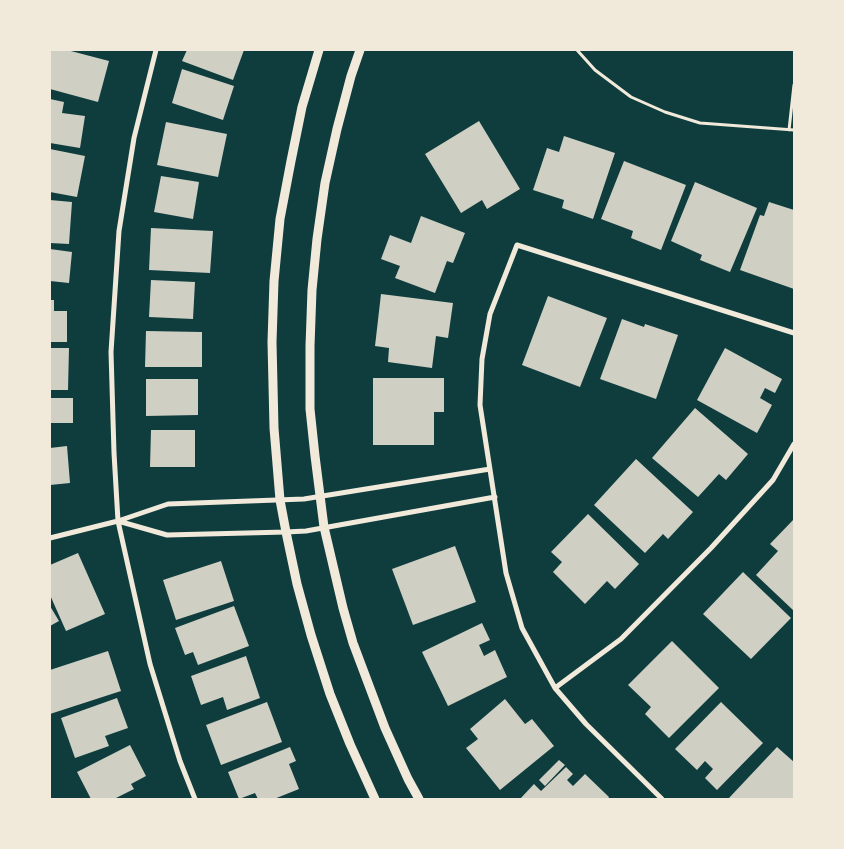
<!DOCTYPE html>
<style>
body{margin:0}
#map{position:relative;width:844px;height:849px;overflow:hidden;background:#0f3d3e;font-family:Jost,sans-serif}
canvas{display:block}
.frame{position:absolute;inset:0;border:51px solid #f1e9da;pointer-events:none}
</style>
<div id="map">
<canvas width="844" height="849"></canvas>
<div class="frame"></div>
</div>
<script>
const context = document.querySelector('canvas').getContext('2d');
context.lineJoin = 'round';
function fillPath(path, color) {
  context.fillStyle = color;
  context.fill(path, 'evenodd');
}
function toPath(rows) {
  const path = new Path2D();
  for (const r of rows) {
    path.moveTo(r[0], r[1]);
    for (let i = 2; i < r.length; i += 2) path.lineTo(r[i], r[i + 1]);
  }
  return path;
}
function stroke(path, color, width, dash) {
  context.strokeStyle = color;
  context.lineWidth = width;
  context.lineCap = dash ? 'butt' : 'round';
  context.setLineDash(dash || []);
  context.stroke(path);
}
fillPath(toPath([
 [50,50,67,50,109,61,98,102,50,89],
 [187,50,244,50,233,80,182,61],
 [182,69,234,86,223,120,172,103],
 [50,99,64,102,62,113,85,116,80,148,50,143],
 [479,121,520,189,487,209,482,200,461,213,425,154],
 [166,122,227,134,218,177,157,165],
 [564,136,615,153,593,219,562,208,564,200,533,190,547,148,559,152],
 [50,149,85,156,77,197,50,192],
 [624,161,686,185,661,250,631,238,633,231,601,219],
 [161,176,199,182,193,219,154,212],
 [695,182,757,208,730,272,700,260,702,255,671,241],
 [50,200,72,202,69,244,50,243],
 [769,202,794,210,794,289,740,270,760,215,764,216],
 [421,216,465,233,453,263,447,261,435,293,395,278,400,266,381,259,390,235,411,243],
 [151,228,213,231,210,273,149,270],
 [50,249,72,252,69,283,50,281],
 [151,280,195,282,193,319,149,317],
 [381,294,453,303,448,338,436,336,432,368,388,362,389,348,375,346],
 [548,296,607,318,580,387,522,365],
 [50,300,54,300,54,311,67,311,67,342,50,342],
 [622,319,644,327,645,324,678,335,656,399,600,379],
 [146,331,202,332,202,367,145,367],
 [50,348,69,348,68,390,50,390],
 [725,348,782,379,775,393,765,388,760,398,772,405,757,433,697,400],
 [373,378,444,378,444,412,434,412,434,445,373,445],
 [146,379,198,379,198,415,146,416],
 [50,398,73,398,73,423,50,423],
 [695,408,748,454,726,480,719,474,698,497,652,458],
 [151,430,195,430,195,467,150,467],
 [67,446,70,483,50,485,50,448],
 [636,459,693,512,668,539,663,534,645,553,594,505],
 [588,514,639,564,615,589,607,581,585,604,553,572,562,562,551,552],
 [794,519,794,611,756,575,778,551,770,544],
 [455,546,476,602,413,625,392,569],
 [78,553,105,614,66,631,50,595,50,565],
 [221,561,234,601,176,620,163,580],
 [743,572,791,618,751,659,703,614],
 [50,606,59,621,50,626],
 [234,606,249,646,198,665,193,652,185,655,175,628],
 [482,623,490,640,479,645,484,656,495,650,507,677,448,706,422,652],
 [672,641,719,688,669,738,645,714,651,707,628,685],
 [108,651,121,691,50,714,50,670],
 [246,656,260,698,227,710,223,697,201,705,191,676],
 [117,698,128,728,105,736,109,746,75,758,61,718],
 [505,699,525,724,532,719,554,746,500,790,466,748,478,739,470,729],
 [267,702,282,742,221,765,206,725],
 [721,702,763,743,717,790,705,778,713,769,705,761,697,770,675,749],
 [130,745,146,776,131,784,134,789,114,799,91,799,77,772],
 [290,747,296,761,289,764,299,789,274,799,258,799,255,793,239,799,228,772],
 [777,747,794,762,794,799,731,799,729,798],
 [559,760,565,765,545,786,539,780],
 [566,767,573,774,567,780,573,786,585,774,609,797,608,799,520,799,534,784,541,791]
]), '#cfcfc3');
stroke(toPath([
 [577,50,595,70,631,97,665,112,700,123,794,130],
 [789,130,794,85]
]), '#f1e9da', 3);
stroke(toPath([
 [156,50,134,138,119,231,111,352,114,453,118,521,150,664,180,761,195,799],
 [118,521,167,535,286,532,306,531,495,497],
 [50,538,118,521,168,504,304,499,490,469],
 [555,688,621,639,711,548,773,480,794,444],
 [662,799,586,724,555,688,522,628,506,573,480,405,482,359,490,314,517,245,794,333]
]), '#f1e9da', 5);
stroke(toPath([
 [319,50,302,107,291,161,280,219,274,281,272,342,274,428,280,500,286,532,297,584,311,635,330,694,350,744,375,799],
 [360,50,351,76,337,129,325,183,317,239,312,290,310,346,310,409,315,456,324,527,343,608,353,643,385,728,408,779,419,799]
]), '#f1e9da', 9);
</script>
